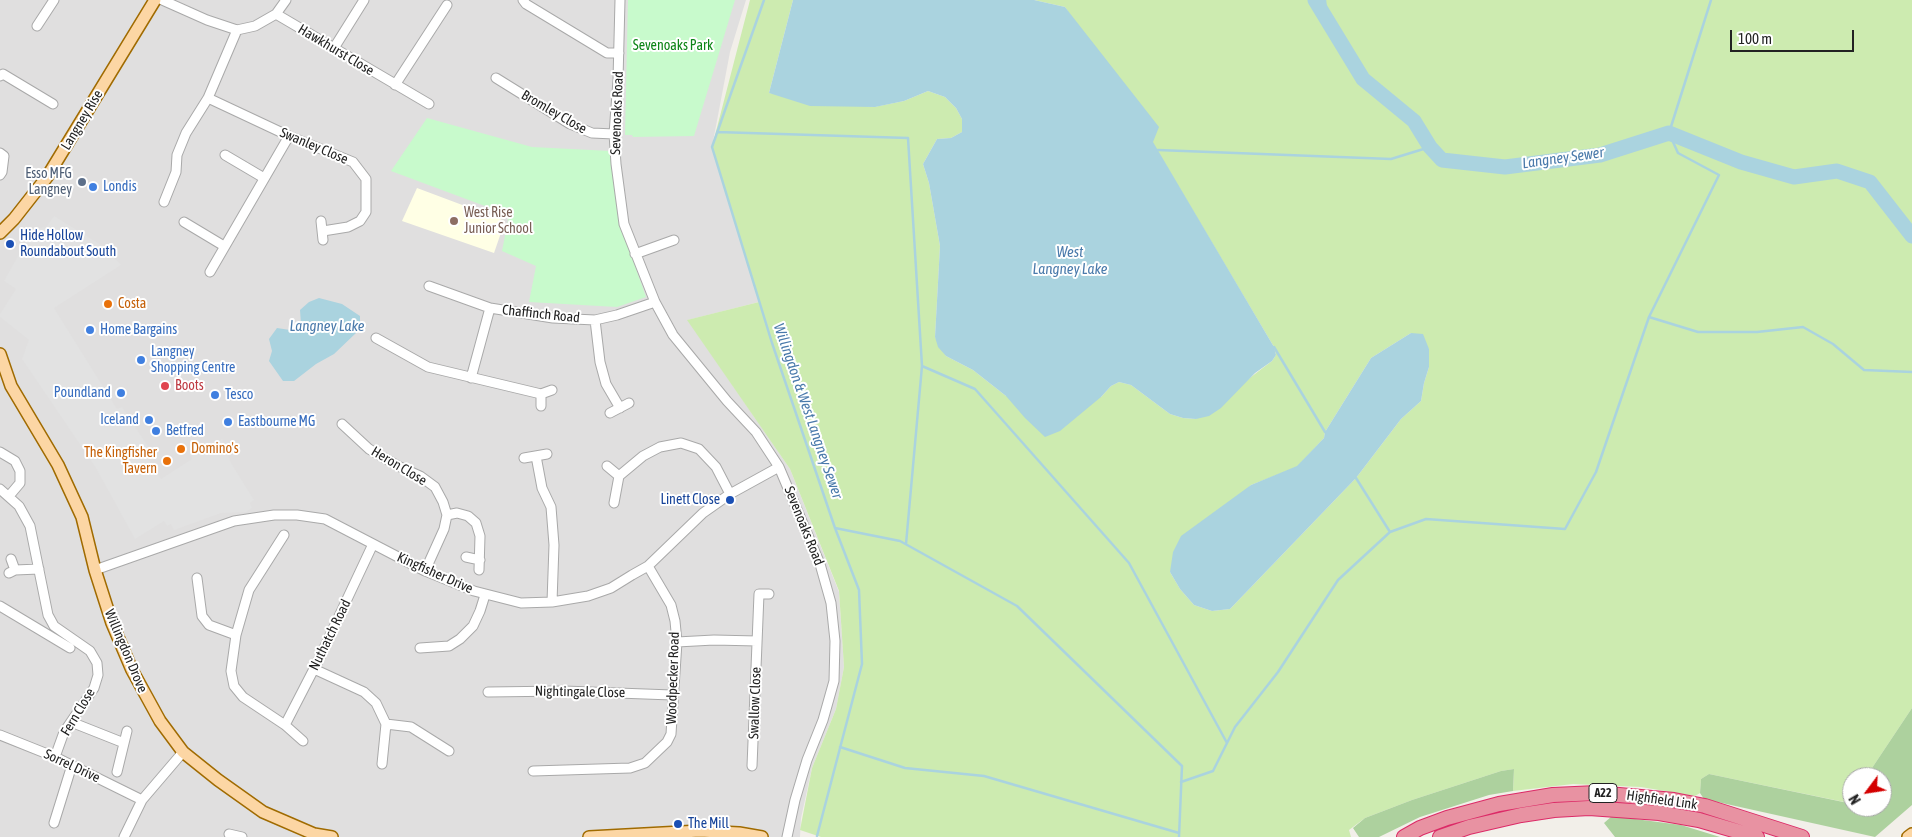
<!DOCTYPE html>
<style>
body{margin:0}
#map{position:relative;width:1912px;height:837px;overflow:hidden;background:#f2efe9;font-family:"Asap Condensed",sans-serif}
canvas{display:block}
.north{position:absolute;left:1842px;top:767px;width:50px;height:50px;box-sizing:border-box;background:#fff;border:1px solid #a7a7a7;border-radius:50%;rotate:239deg;font-size:14px;font-weight:700;line-height:20px;text-align:center;color:#222}
.north::after{content:'';display:block;margin:auto;width:18px;height:22px;background:#d40000;clip-path:polygon(50% 0,100% 100%,50% 72%,0 100%)}
.scale{position:absolute;left:1730px;top:30px;width:124px;height:22px;box-sizing:border-box;border:2px solid #222;border-top:0;padding-left:6px;font-size:15px;line-height:18px;white-space:nowrap;color:#222;-webkit-text-stroke:4px #fff;paint-order:stroke}
</style>
<div id="map">
<canvas width="1912" height="837"></canvas>
<div class="north">N</div>
<div class="scale">100 m</div>
</div>
<script>
const context = document.querySelector('canvas').getContext('2d');
context.lineJoin = 'round';
function fillPath(path, color) {
  context.fillStyle = color;
  context.fill(path, 'evenodd');
}
function toPath(rows) {
  const path = new Path2D();
  for (const r of rows) {
    path.moveTo(r[0], r[1]);
    for (let i = 2; i < r.length; i += 2) path.lineTo(r[i], r[i + 1]);
  }
  return path;
}
function stroke(path, color, width, dash) {
  context.strokeStyle = color;
  context.lineWidth = width;
  context.lineCap = dash ? 'butt' : 'round';
  context.setLineDash(dash || []);
  context.stroke(path);
}
function write(font, color, halo, rows, align = 'center') {
  context.font = font + ' "Asap Condensed",sans-serif';
  context.lineWidth = 4;
  context.setLineDash([]);
  context.textBaseline = 'middle';
  context.strokeStyle = halo;
  context.fillStyle = color;
  for (const [text, x, y, turn = 0] of rows) {
    context.save();
    context.translate(x, y);
    context.rotate((+turn || 0) * Math.PI / 180);
    context.textAlign = isNaN(turn) ? turn : align;
    if (halo) context.strokeText(text, 0, 0);
    context.fillText(text, 0, 0);
    context.restore();
  }
}
fillPath(toPath([
 [0,0,746,0,730,52,712,147,759,302,688,320,790,469,839,592,844,667,836,709,812,768,801,818,800,837,0,837]
]), '#e0dfdf');
fillPath(toPath([
 [417,188,505,221,494,253,402,221]
]), '#ffffe5');
fillPath(toPath([
 [750,0,793,0,769,93,874,107,904,101,928,91,945,97,956,108,962,119,962,132,951,138,937,139,923,164,929,183,940,246,935,337,946,356,973,370,1006,396,1101,397,1111,386,1119,382,1131,385,1170,414,1183,418,1196,419,1272,361,1276,355,1274,347,1152,142,1065,7,1034,0,1912,0,1912,708,1866,777,1852,777,1852,798,1849,803,1709,774,1701,779,1700,793,1695,796,1641,787,1573,784,1513,791,1514,769,1501,771,1412,800,1365,818,1349,830,1351,837,821,837,800,830,812,768,836,709,844,667,839,591,790,469,687,320,759,302,712,147],
 [1411,333,1429,349,1429,367,1424,383,1421,401,1401,419,1356,478,1230,609,1212,611,1194,605,1180,589,1170,572,1251,485,1297,467,1324,438,1325,432,1371,358]
]), '#cdebb0');
fillPath(toPath([
 [1912,708,1912,805,1875,837,1704,799,1700,793,1701,779,1709,774,1848,803,1852,798,1852,807,1882,807,1882,777,1866,777],
 [1514,769,1513,791,1489,795,1420,817,1379,837,1359,837,1353,828,1365,818,1412,800,1501,771],
 [1612,816,1681,825,1720,837,1615,837,1604,823]
]), '#add19e');
fillPath(toPath([
 [628,0,735,0,694,136,633,137,632,135,625,135],
 [427,118,532,147,611,151,622,229,646,297,617,307,529,302,536,266,502,251,509,215,391,171]
]), '#c8facc');
fillPath(toPath([
 [54,216,106,248,121,265,54,308,117,409,122,407,153,454,148,459,161,479,192,459,190,454,203,445,207,449,222,439,231,463,254,500,250,503,252,508,246,512,221,513,174,530,171,524,167,526,164,521,135,539,96,468,22,359,29,340,0,317,0,314,16,289,4,281,33,229,46,227]
]), '#e2e2e2');
fillPath(toPath([
 [793,0,1034,0,1065,7,1159,127,1153,142,1274,347,1276,355,1272,361,1255,373,1221,408,1209,416,1196,419,1183,418,1170,414,1131,385,1119,382,1111,386,1101,397,1060,431,1045,437,1025,418,1006,396,973,370,946,356,938,347,935,337,940,246,929,183,923,164,937,139,951,138,962,132,962,119,956,108,945,97,928,91,904,101,875,107,810,106,769,93],
 [319,298,342,304,360,316,360,325,356,333,334,354,316,364,294,381,283,381,269,361,272,351,269,339,277,328,290,330,301,324,300,310,309,302],
 [1411,333,1423,334,1429,349,1429,367,1424,383,1421,401,1401,419,1356,478,1230,609,1212,611,1194,605,1180,589,1170,572,1173,552,1181,536,1251,485,1297,466,1324,438,1325,432,1371,358]
]), '#aad3df');
stroke(toPath([
 [764,0,712,147,772,343,835,528,859,590,862,664,817,836],
 [1325,0,1327,21],
 [717,132,908,138,922,366,906,544],
 [1158,150,1391,159,1430,147],
 [1649,317,1698,332,1757,332,1803,327,1833,344,1864,370,1912,372],
 [1274,347,1325,432],
 [922,366,975,389,1129,563,1227,743],
 [1356,478,1390,532],
 [835,528,900,541,1017,606,1182,766,1179,837],
 [840,747,905,768,984,776,1179,833],
 [1181,782,1213,771,1235,727,1278,672,1338,580,1390,532,1426,519,1565,529,1596,472,1649,317,1719,175,1678,153,1669,133,1711,0]
]), '#aad3df', 2.5);
stroke(toPath([
 [1315,0,1363,79,1414,121,1430,147,1442,160,1505,167,1600,155,1669,133,1741,162,1794,177,1837,171,1870,182,1912,236]
]), '#aad3df', 15);
const minor = toPath([
 [162,0,207,20,237,30,255,26,276,14,286,0],
 [523,0,526,4,607,53,619,53],
 [620,0,618,80,614,134,616,164,624,224,655,302,673,335,727,401,756,432,779,467,820,564,831,603,835,641,834,681,823,720,807,760,795,800,787,837],
 [276,14,429,104],
 [37,26,54,0],
 [334,48,364,0],
 [0,76,3,74,53,104],
 [496,78,570,124,592,133,614,134],
 [395,85,447,5],
 [208,98,289,136,353,162,366,179,366,212,360,221,348,227,323,231],
 [0,153,4,156,2,172,0,175],
 [225,155,264,178],
 [164,202,176,172,177,155,186,133,208,98,237,30],
 [321,221,323,240],
 [184,222,224,246],
 [635,254,674,240],
 [210,272,289,136],
 [429,286,490,308,553,318,595,320,617,315,655,302],
 [595,320,600,362,606,384,620,408],
 [376,338,428,367,541,394,552,390],
 [471,378,490,308],
 [541,394,541,406],
 [610,413,629,403],
 [342,424,369,449,398,466,420,476,435,487,443,502,447,515,444,529,425,571],
 [0,452,15,461,20,471,20,483,9,496],
 [536,456,542,488,551,507,554,545,552,602],
 [524,458,547,454],
 [607,466,619,476],
 [0,489,19,506,30,526,48,615,54,626,90,651,97,663,98,675,94,688,64,732,55,757],
 [614,503,619,476,643,456,660,447,681,443,699,449,716,467,730,494],
 [447,515,457,513,468,516,476,523,480,536,479,570],
 [284,535,249,590,236,635,231,671,234,686,243,697,285,725,303,741],
 [466,557,480,560],
 [11,559,15,570],
 [95,570,234,521,274,515,297,515,325,519,425,571,474,591,521,603,552,602,588,596,611,588,632,575,648,566,703,513,730,494,779,467],
 [9,573,15,570,39,569],
 [197,578,202,616,209,625,236,635],
 [0,606,70,648],
 [677,642,714,640,757,641],
 [420,648,449,646,460,639,473,626,480,611,485,595],
 [314,669,364,692,376,703,386,724,382,764],
 [488,692,564,691,672,695],
 [71,722,124,743],
 [386,724,411,727,449,751],
 [285,725,318,661,373,544],
 [0,735,55,757,142,800],
 [752,766,759,594,769,594],
 [533,771,630,768,645,763,667,742,671,734,677,642,675,621,671,605,648,566],
 [117,772,127,731],
 [54,823,72,765],
 [229,834,242,837],
 [124,837,142,800,183,752]
]);
const major = toPath([
 [0,233,14,219,47,177,155,0],
 [0,354,11,386,58,465,82,517,95,570,112,623,132,670,160,721,183,752,218,780,263,812,314,834,332,837],
 [589,837,700,831,739,833,762,837],
 [1908,837,1912,834]
]);
const highway = toPath([
 [1404,837,1420,828,1447,818,1499,804,1553,795,1597,793,1674,800,1705,806,1802,837],
 [1440,837,1469,827,1521,815,1554,810,1589,808,1659,813,1699,820,1757,837]
]);
stroke(minor, '#a9a9a9', 11);
stroke(major, '#a06b00', 14);
stroke(highway, '#dc2a67', 16);
stroke(minor, '#fff', 9);
stroke(major, '#fcd6a4', 11);
stroke(highway, '#e892a2', 14);
for (const [x, y, r, color] of [
 [82,182,5,"#5c6f8a"],
 [93,187,5,"#3f7fe0"],
 [454,221,5,"#8d6e63"],
 [10,244,5,"#1a4fb4"],
 [108,304,5,"#e8710a"],
 [90,330,5,"#3f7fe0"],
 [141,360,5,"#3f7fe0"],
 [165,386,5,"#e0444e"],
 [121,393,5,"#3f7fe0"],
 [215,395,5,"#3f7fe0"],
 [149,420,5,"#3f7fe0"],
 [228,422,5,"#3f7fe0"],
 [156,431,5,"#3f7fe0"],
 [181,449,5,"#e8710a"],
 [167,461,5,"#e8710a"],
 [730,500,5,"#1a4fb4"],
 [678,824,5,"#1a4fb4"]
]) {
  const dot = new Path2D();
  dot.arc(x, y, r, 0, 2 * Math.PI);
  context.fillStyle = color;
  context.fill(dot);
  stroke(dot, '#fff', 2);
}
for (const [x, y, w] of [
 [1603,793,28]
]) {
  const box = new Path2D();
  box.roundRect(x - w / 2, y - 9.5, w, 19, 4);
  context.fillStyle = '#fff';
  context.fill(box);
  stroke(box, '#222', 1);
}
write('bold 12px', '#222', null, [
 ["A22",1603,793]
]);
write('14px', '#0c8416', '#fff', [
 ["Sevenoaks Park",673,46]
]);
write('14px', '#222', '#fff', [
 ["Hawkhurst Close",336,50,31],
 ["Bromley Close",554,112,30],
 ["Sevenoaks Road",617,113,-88],
 ["Langney Rise",82,120,-59],
 ["Swanley Close",314,146,23],
 ["Chaffinch Road",541,314,6],
 ["Heron Close",399,466,31],
 ["Sevenoaks Road",804,526,68],
 ["Kingfisher Drive",435,573,24],
 ["Nuthatch Road",330,635,-64],
 ["Willingdon Drove",126,651,67],
 ["Woodpecker Road",673,678,-88],
 ["Nightingale Close",580,692,1],
 ["Swallow Close",755,703,-88],
 ["Fern Close",78,712,-59],
 ["Sorrel Drive",72,766,25],
 ["Highfield Link",1662,800,8]
]);
write('14px', '#4e5e75', '#fff', [
 ["Esso MFG",72,174],
 ["Langney",72,190]
], 'right');
write('14px', '#366cbe', '#fff', [
 ["Londis",103,187],
 ["Home Bargains",100,330],
 ["Langney",151,352],
 ["Shopping Centre",151,368],
 ["Poundland",111,393,"right"],
 ["Tesco",225,395],
 ["Iceland",139,420,"right"],
 ["Eastbourne MG",238,422],
 ["Betfred",166,431]
], 'left');
write('14px', '#785e54', '#fff', [
 ["West Rise",464,213],
 ["Junior School",464,229]
], 'left');
write('14px', '#164399', '#fff', [
 ["Hide Hollow",20,236],
 ["Roundabout South",20,252],
 ["Linett Close",720,500,"right"],
 ["The Mill",688,824]
], 'left');
write('14px', '#c56008', '#fff', [
 ["Costa",118,304],
 ["Domino's",191,449],
 ["The Kingfisher",157,453,"right"],
 ["Tavern",157,469,"right"]
], 'left');
write('14px', '#be3a42', '#fff', [
 ["Boots",175,386]
], 'left');
write('italic 15px', '#4a7aab', '#fff', [
 ["Langney Sewer",1563,158,-8],
 ["West",1070,252],
 ["Langney Lake",1070,269],
 ["Langney Lake",327,326],
 ["Willingdon & West Langney Sewer",808,411,71]
]);
</script>
